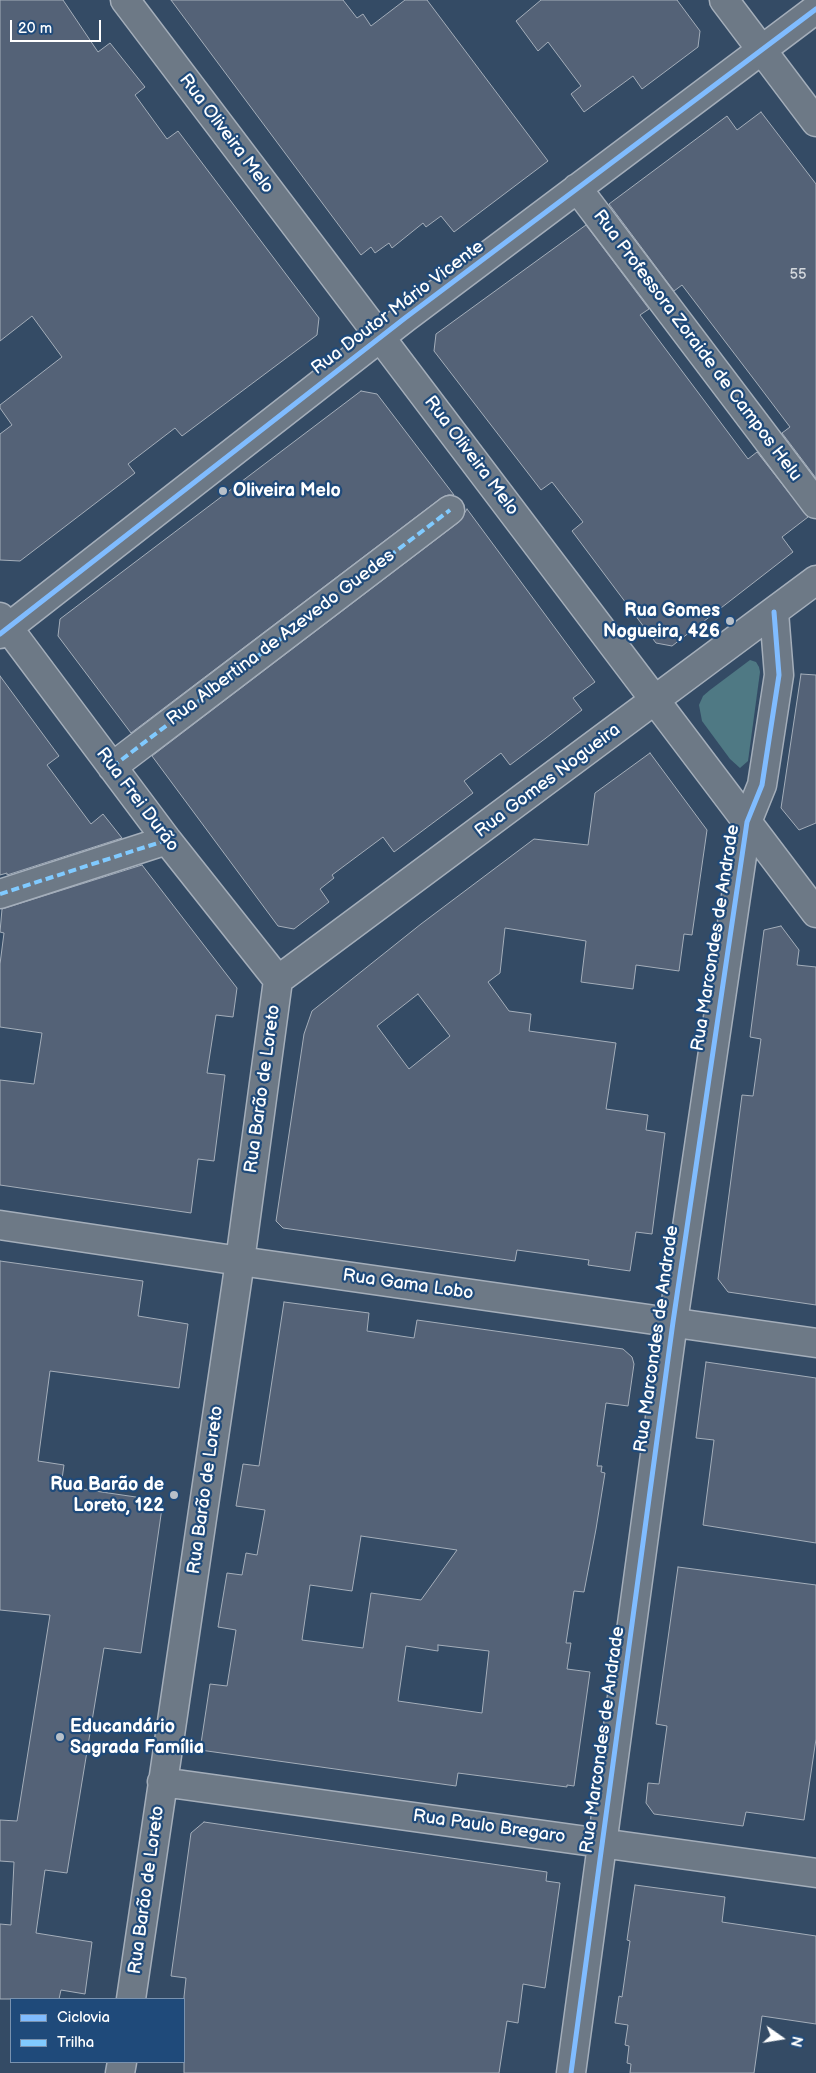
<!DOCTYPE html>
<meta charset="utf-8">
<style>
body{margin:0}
#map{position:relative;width:816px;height:2073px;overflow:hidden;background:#344b65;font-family:"Balsamiq Sans",sans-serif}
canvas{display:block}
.legend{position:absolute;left:10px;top:1998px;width:175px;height:65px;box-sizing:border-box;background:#1f4a7a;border:1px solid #7992af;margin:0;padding:6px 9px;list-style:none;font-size:15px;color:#fff}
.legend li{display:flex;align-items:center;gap:10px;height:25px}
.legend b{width:25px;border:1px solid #7992af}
.north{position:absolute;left:756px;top:2013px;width:50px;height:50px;-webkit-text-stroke:4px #1f4a7a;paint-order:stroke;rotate:103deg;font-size:14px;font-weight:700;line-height:20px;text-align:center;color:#fff}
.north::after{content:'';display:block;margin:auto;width:18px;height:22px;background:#fff;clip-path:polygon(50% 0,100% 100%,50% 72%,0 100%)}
.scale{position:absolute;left:10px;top:20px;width:91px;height:22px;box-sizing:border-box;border:2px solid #fff;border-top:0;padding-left:6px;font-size:15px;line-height:18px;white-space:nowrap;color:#fff;-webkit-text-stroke:4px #1f4a7a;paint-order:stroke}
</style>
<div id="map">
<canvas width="816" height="2073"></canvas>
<ul class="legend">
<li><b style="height:6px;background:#80bcff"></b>Ciclovia</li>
<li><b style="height:6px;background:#80caff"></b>Trilha</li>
</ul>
<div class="north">N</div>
<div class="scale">20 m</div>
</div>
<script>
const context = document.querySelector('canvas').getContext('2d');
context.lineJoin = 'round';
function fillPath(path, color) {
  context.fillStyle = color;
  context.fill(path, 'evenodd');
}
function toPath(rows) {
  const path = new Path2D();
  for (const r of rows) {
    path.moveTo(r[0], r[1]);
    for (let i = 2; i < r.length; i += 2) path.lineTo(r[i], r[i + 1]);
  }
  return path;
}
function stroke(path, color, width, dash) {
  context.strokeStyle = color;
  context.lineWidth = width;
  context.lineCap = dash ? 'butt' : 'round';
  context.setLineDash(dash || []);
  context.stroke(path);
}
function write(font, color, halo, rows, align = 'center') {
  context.font = font + ' "Balsamiq Sans",sans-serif';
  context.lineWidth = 4.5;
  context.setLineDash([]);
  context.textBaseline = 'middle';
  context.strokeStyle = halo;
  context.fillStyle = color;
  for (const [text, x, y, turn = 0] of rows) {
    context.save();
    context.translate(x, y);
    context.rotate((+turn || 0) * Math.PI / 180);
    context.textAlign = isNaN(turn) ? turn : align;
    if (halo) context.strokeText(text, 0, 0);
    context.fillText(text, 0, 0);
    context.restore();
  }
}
fillPath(toPath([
 [750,660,756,662,759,667,760,672,748,761,740,768,730,759,702,721,699,705,703,696,710,690]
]), '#4f7984');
const building = toPath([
 [0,0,63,0,98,52,110,43,145,87,135,95,167,139,178,131,319,318,317,335,182,436,175,428,128,464,135,473,20,561,0,560,0,434,12,425,0,408,0,405,62,357,32,316,0,341,0,0],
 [171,0,343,0,357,18,363,14,371,26,405,0,427,0,548,161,454,232,441,216,426,227,423,223,392,248,389,243,375,253,371,247,361,255,171,0],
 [541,0,677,0,700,31,698,47,642,89,633,76,584,112,571,94,581,86,548,42,538,51,516,21,541,0],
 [761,112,816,184,816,478,782,433,790,427,756,382,682,285,674,291,609,204,727,116,737,130,761,112],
 [586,225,649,309,640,315,748,459,757,452,808,517,782,537,793,552,672,646,656,643,572,531,583,522,552,482,541,490,434,351,436,334,586,225],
 [361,391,377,394,454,495,448,495,441,498,131,733,58,636,60,619,361,391],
 [467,509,595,682,573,698,582,710,546,738,510,765,501,753,464,781,473,793,394,852,383,837,332,875,334,878,320,889,329,902,294,929,278,926,152,756,459,522,467,509],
 [801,674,816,675,816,823,799,830,781,808,801,674],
 [0,676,59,756,47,765,91,824,103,814,122,838,7,875,7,873,0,875,0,676],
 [650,753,707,830,692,935,684,934,679,971,636,965,633,989,581,982,586,941,505,928,500,973,488,982,509,1011,531,1014,529,1031,616,1043,606,1109,648,1115,646,1130,665,1133,652,1234,636,1232,630,1271,588,1265,589,1260,517,1250,515,1261,283,1228,276,1221,304,1034,312,1011,421,924,534,839,588,845,595,793,650,753],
 [418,994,450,1036,409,1069,377,1026,418,994],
 [142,865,237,988,233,1017,216,1015,207,1073,225,1075,214,1161,198,1159,191,1213,0,1185,0,1080,34,1084,42,1033,0,1027,0,964,4,933,0,932,2,909,142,865],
 [781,926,799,950,797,965,816,967,816,1305,728,1292,718,1279,742,1095,753,1096,761,1039,750,1037,764,930,781,926],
 [0,1261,143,1281,138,1316,188,1324,179,1388,50,1371,38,1461,64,1465,61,1486,163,1501,141,1653,104,1648,67,1873,45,1870,36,1933,92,1942,85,1994,61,1990,59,1999,0,1999,0,1924,11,1925,14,1862,0,1861,0,1820,17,1821,50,1615,0,1610,0,1261],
 [284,1302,369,1313,367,1331,414,1338,417,1320,623,1349,632,1357,634,1364,628,1406,606,1403,597,1466,602,1466,601,1472,605,1473,596,1529,584,1592,574,1591,566,1643,571,1643,567,1669,590,1672,574,1786,567,1785,567,1787,458,1773,456,1786,200,1750,210,1684,227,1686,236,1630,218,1627,227,1573,242,1575,246,1553,257,1555,265,1510,236,1506,243,1464,259,1466,284,1302],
 [361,1536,457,1550,421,1600,371,1593,363,1648,302,1640,310,1585,352,1591,361,1536],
 [438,1645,489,1651,482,1713,398,1701,406,1646,438,1651,438,1645],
 [706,1362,816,1378,816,1543,703,1525,714,1440,696,1438,706,1362],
 [678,1567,816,1585,816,1739,804,1820,746,1812,743,1826,654,1814,646,1803,648,1783,659,1784,667,1726,656,1724,678,1567],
 [204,1822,547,1872,546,1881,560,1883,545,1988,523,1984,518,2023,507,2021,499,2073,184,2073,184,1997,186,1978,171,1976,191,1833,204,1822],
 [635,1885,725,1897,722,1922,816,1936,816,2024,762,2016,754,2073,630,2073,631,2064,627,2063,629,2046,625,2045,628,2025,615,2023,619,1996,622,1997,630,1941,627,1940,635,1885]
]);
fillPath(building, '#546277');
stroke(building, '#a4aeba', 1);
const minor = toPath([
 [125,0,816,913],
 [724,0,816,122],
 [577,188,816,504],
 [0,617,167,840,278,980],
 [0,634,405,318,816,9],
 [112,767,450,510],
 [0,894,167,840],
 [278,980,816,580],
 [0,1225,240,1261,816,1343],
 [162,1782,816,1873],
 [131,1999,240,1261,278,980],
 [120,2073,122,2062],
 [571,2073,673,1322,747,822,762,785,779,675,774,612]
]);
stroke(minor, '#a4aeba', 31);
stroke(minor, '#6d7986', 28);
stroke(toPath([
 [112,767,450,510],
 [0,894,167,840]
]), '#80caff', 4, [8, 4]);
stroke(toPath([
 [0,634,405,318,816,9],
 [571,2073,673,1322,747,822,762,785,779,675,774,612]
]), '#80bcff', 5);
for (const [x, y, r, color] of [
 [223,491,5,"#b8c0c9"],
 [730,621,5,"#b8c0c9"],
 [174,1495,5,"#b8c0c9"],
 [60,1737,5,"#b8c0c9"]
]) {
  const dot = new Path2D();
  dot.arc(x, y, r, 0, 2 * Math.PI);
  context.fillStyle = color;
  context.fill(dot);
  stroke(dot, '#1f4a7a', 2);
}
write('15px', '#d4d8dd', null, [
 ["55",798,275]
]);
write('18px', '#fff', '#1f4a7a', [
 ["Rua Oliveira Melo",226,134,53],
 ["Rua Doutor Mário Vicente",398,308,-37],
 ["Rua Professora Zoraide de Campos Helu",697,346,53],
 ["Rua Oliveira Melo",471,456,53],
 ["Rua Albertina de Azevedo Guedes",281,638,-37],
 ["Rua Gomes Nogueira",548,781,-37],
 ["Rua Frei Durão",137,800,53],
 ["Rua Marcondes de Andrade",716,938,-81],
 ["Rua Barão de Loreto",263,1089,-82],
 ["Rua Gama Lobo",408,1285,8],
 ["Rua Marcondes de Andrade",657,1339,-82],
 ["Rua Barão de Loreto",206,1490,-82],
 ["Rua Marcondes de Andrade",603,1740,-82],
 ["Rua Paulo Bregaro",489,1827,8],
 ["Rua Barão de Loreto",147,1890,-82]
]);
write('bold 18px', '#fff', '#1f4a7a', [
 ["Oliveira Melo",233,491],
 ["Rua Gomes",720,611,"right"],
 ["Nogueira, 426",720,632,"right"],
 ["Rua Barão de",164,1485,"right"],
 ["Loreto, 122",164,1506,"right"],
 ["Educandário",70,1727],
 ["Sagrada Família",70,1748]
], 'left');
</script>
